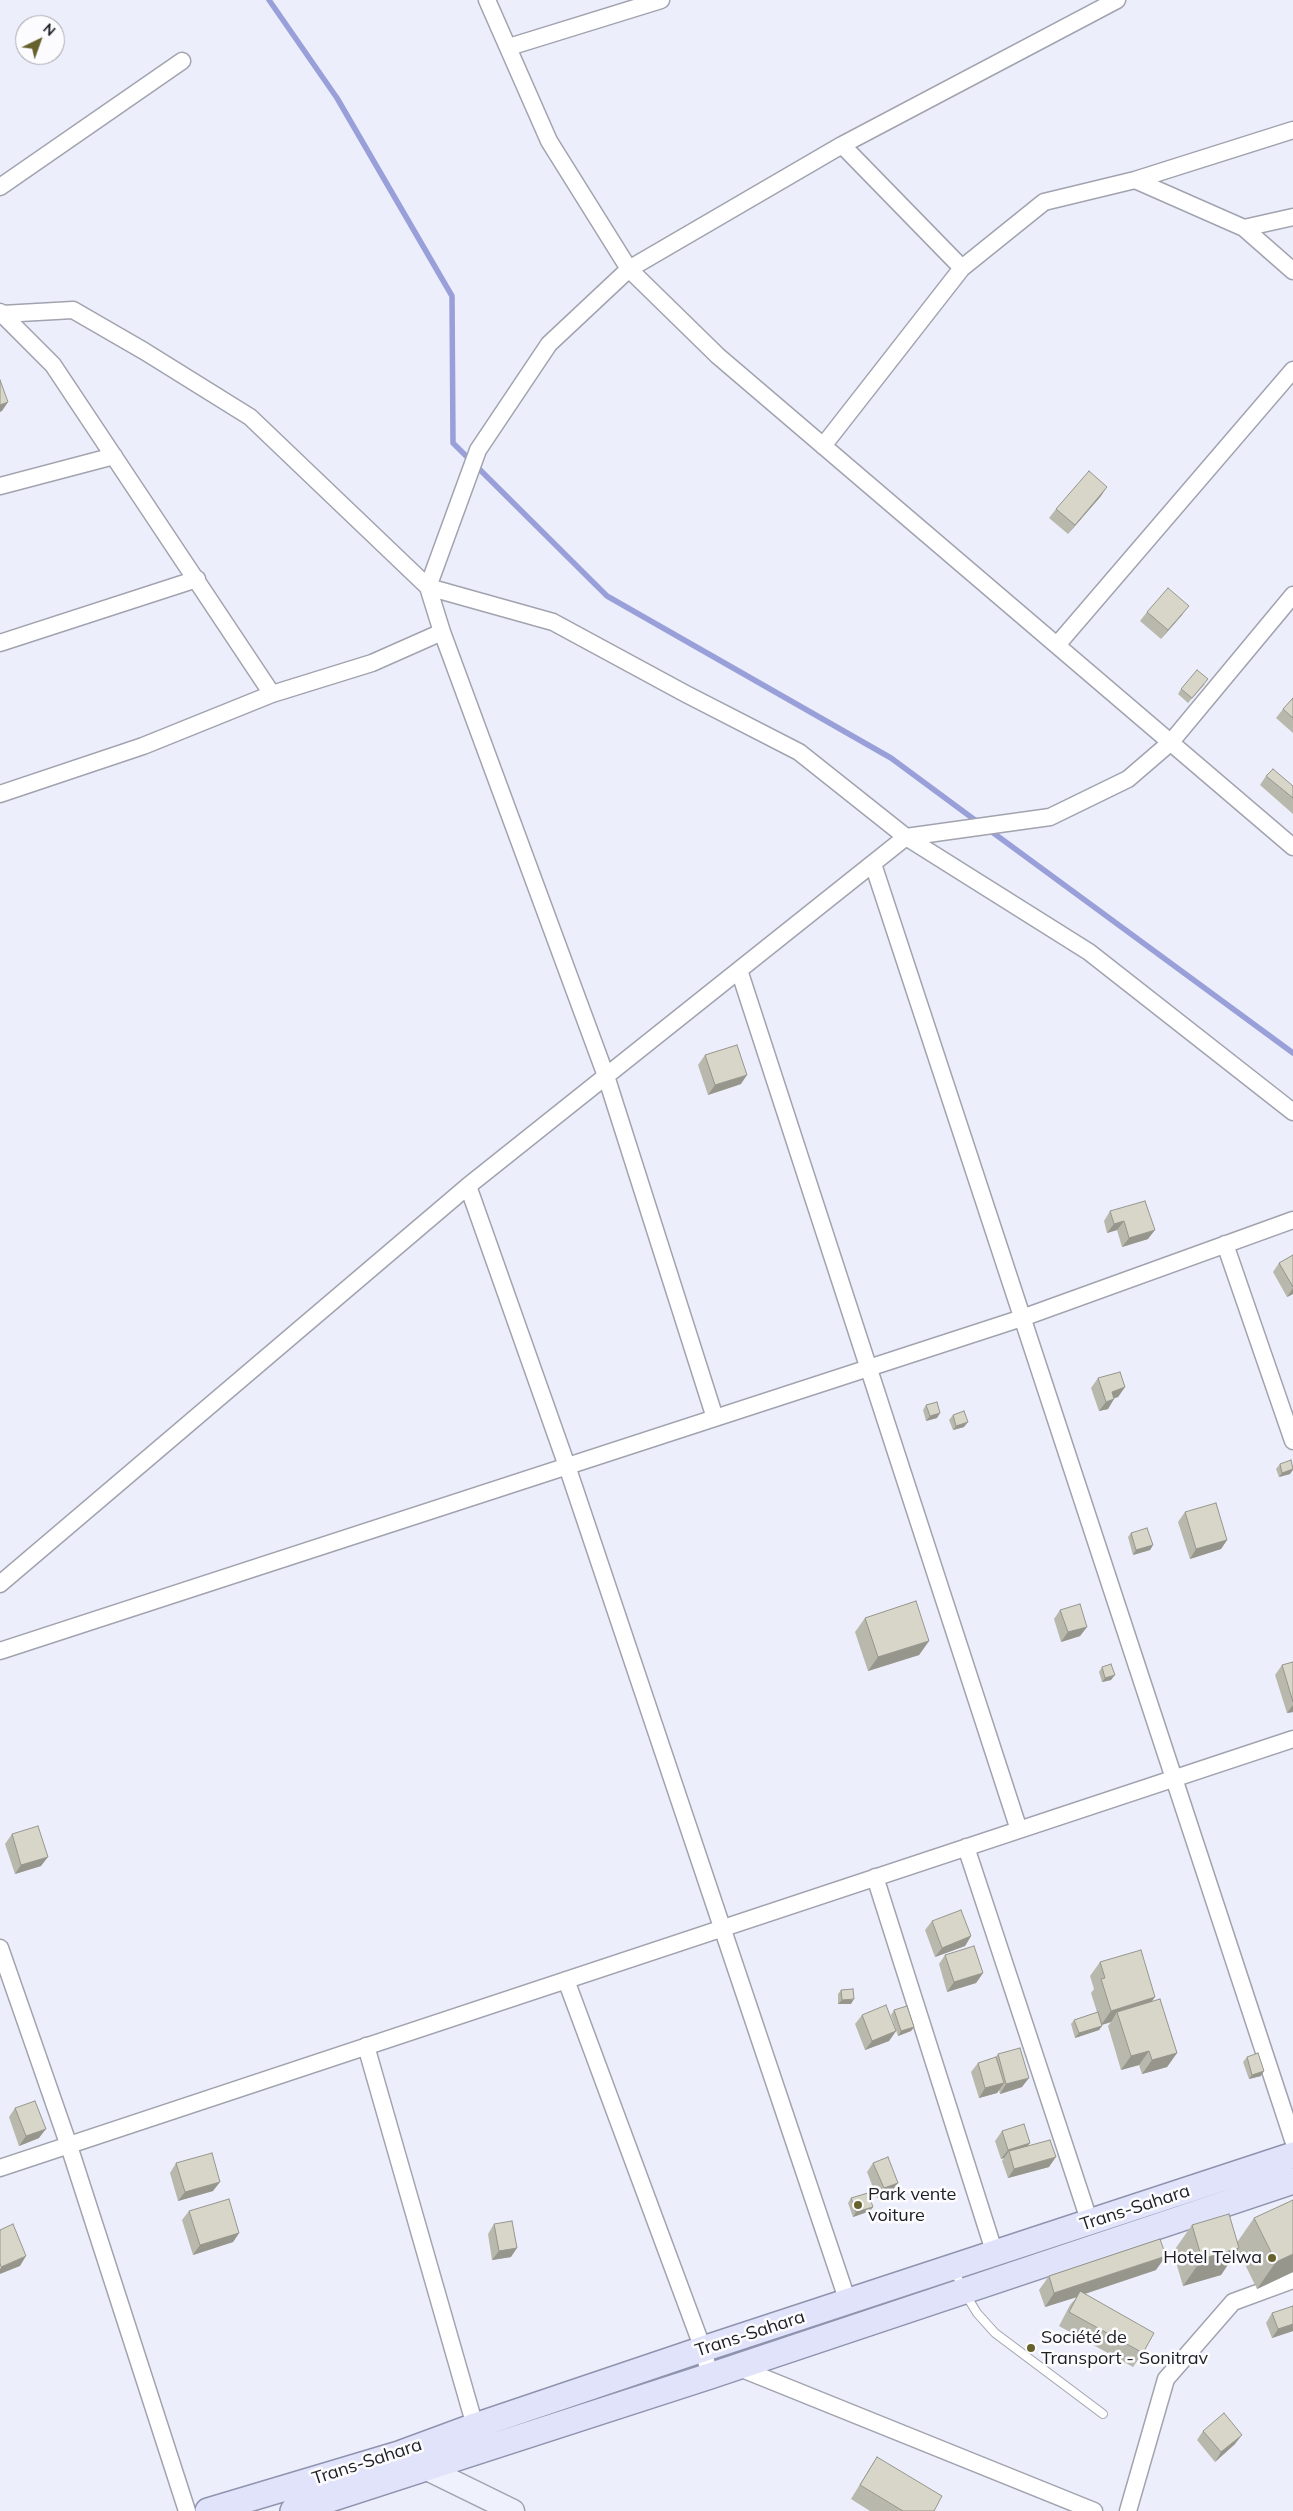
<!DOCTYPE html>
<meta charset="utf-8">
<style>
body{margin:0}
#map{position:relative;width:1293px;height:2511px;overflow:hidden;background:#eceefb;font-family:Mulish,sans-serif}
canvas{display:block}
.north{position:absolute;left:15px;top:15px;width:50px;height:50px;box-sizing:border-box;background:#fcfcff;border:1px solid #a4a4a8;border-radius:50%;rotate:42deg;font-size:14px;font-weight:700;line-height:20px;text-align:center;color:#202125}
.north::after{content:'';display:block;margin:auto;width:18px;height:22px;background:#67612e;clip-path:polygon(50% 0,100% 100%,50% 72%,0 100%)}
</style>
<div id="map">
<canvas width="1293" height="2511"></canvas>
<div class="north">N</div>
</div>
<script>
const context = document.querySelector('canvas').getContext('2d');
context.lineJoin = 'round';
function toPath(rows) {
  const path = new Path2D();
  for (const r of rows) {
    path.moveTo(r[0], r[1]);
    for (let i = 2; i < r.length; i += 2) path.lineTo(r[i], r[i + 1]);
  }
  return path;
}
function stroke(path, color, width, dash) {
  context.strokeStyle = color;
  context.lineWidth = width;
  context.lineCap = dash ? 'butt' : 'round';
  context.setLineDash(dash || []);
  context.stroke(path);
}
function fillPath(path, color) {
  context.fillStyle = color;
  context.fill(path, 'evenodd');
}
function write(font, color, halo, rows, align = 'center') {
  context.font = font + ' Mulish,sans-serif';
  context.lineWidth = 5;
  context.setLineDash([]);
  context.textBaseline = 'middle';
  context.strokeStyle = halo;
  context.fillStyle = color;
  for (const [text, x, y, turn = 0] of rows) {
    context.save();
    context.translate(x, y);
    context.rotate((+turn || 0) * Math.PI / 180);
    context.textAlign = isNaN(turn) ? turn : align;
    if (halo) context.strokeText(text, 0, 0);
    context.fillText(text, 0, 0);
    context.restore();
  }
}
stroke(toPath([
 [269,0,337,98,452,296,453,443,607,596,891,758,979,823],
 [988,829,1293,1053]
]), '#999fd8', 5.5);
const lane = toPath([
 [954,2269,963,2290,977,2313,995,2333,1103,2414]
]);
const street = toPath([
 [487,0,549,141,629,269,718,356,1293,847],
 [509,47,661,0],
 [842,145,962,268,1044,202,1135,180,1293,130],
 [1135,180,1244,228,1293,271],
 [0,187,182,61],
 [1244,228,1293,217],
 [0,312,53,365,272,694],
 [2,314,73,310,144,351,250,417,428,587,553,622,686,694,799,752,906,837,1089,952,1293,1112],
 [823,446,962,268],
 [0,486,114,456],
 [0,643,197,579],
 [1057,645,1293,370],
 [0,794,143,746,272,694,372,663,442,632],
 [873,864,1293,2140],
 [739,970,1019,1830],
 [468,1186,567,1466,848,2302],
 [1225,1244,1293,1441],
 [715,1418,606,1076,442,632,428,587,478,450,549,344,629,269,842,145,1117,0],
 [0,1584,468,1186,906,837,1050,817,1128,779,1171,742,1293,595],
 [0,1651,1022,1318,1293,1220],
 [966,1847,1090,2223],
 [875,1877,995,2254],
 [0,1948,69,2146,187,2511],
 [566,1980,703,2349,710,2376],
 [366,2046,475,2426],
 [0,2168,1293,1739],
 [737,2367,1094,2511],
 [1128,2511,1166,2379,1233,2302,1293,2280]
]);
const secondary = toPath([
 [415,2463,513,2511]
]);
const primary = toPath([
 [208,2511,399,2454,475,2426,703,2349,1293,2155],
 [293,2511,710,2376,1293,2181]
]);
stroke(lane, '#a1a3af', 10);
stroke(street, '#a1a3af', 19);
stroke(secondary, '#a1a3af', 25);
stroke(primary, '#8f93ae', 28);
stroke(lane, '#fff', 8);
stroke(street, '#fff', 16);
stroke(secondary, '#eff1fd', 22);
stroke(primary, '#e0e3fa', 25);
fillPath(toPath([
 [1101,496,1068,534,1049,518,1056,509],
 [1147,612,1182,615,1161,639,1140,621],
 [1205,684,1188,703,1178,694,1181,689],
 [1293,698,1293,733,1276,718,1283,709],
 [1266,776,1293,786,1293,814,1260,785],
 [705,1055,741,1084,708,1095,698,1065],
 [1110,1211,1148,1239,1122,1247,1117,1230,1107,1233,1104,1221],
 [1293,1255,1293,1294,1287,1297,1273,1272,1279,1263],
 [1098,1378,1125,1387,1118,1397,1114,1398,1108,1409,1099,1411,1091,1388],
 [926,1405,937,1418,926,1421,923,1410],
 [953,1415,964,1427,953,1430,949,1420],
 [1280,1464,1293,1467,1293,1470,1290,1474,1279,1477,1276,1469],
 [1185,1512,1227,1540,1221,1549,1190,1559,1178,1522],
 [1131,1533,1153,1545,1150,1550,1133,1555,1128,1537],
 [1060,1610,1087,1627,1080,1636,1061,1642,1054,1619],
 [865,1618,929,1641,919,1655,868,1671,855,1632],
 [1293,1662,1293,1712,1287,1713,1275,1675,1282,1665],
 [1102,1667,1111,1680,1102,1682,1099,1672],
 [12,1834,41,1866,15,1874,5,1844],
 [932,1921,971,1936,965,1946,935,1957,925,1930],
 [945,1955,983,1973,976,1983,947,1992,939,1964],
 [1100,1962,1152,2001,1177,2053,1167,2067,1142,2074,1139,2065,1121,2070,1108,2026,1111,2022,1102,2025,1099,2030,1075,2038,1071,2024,1074,2020,1097,2012,1091,1993,1094,1989,1090,1976],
 [841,1990,851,2004,838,2004,838,1994],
 [894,2010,914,2027,911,2031,898,2036,891,2015],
 [862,2015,896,2031,889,2041,865,2050,855,2024],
 [998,2054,1022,2087,1000,2094,999,2090,997,2093,979,2098,971,2072,978,2063,995,2058],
 [1247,2057,1261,2076,1249,2079,1243,2062],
 [15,2108,39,2138,19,2146,9,2117],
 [1002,2131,1028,2146,1049,2167,1008,2178,1002,2161,1004,2158,1001,2159,995,2141],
 [176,2163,213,2191,178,2201,170,2173],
 [873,2163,891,2192,877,2198,867,2172],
 [851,2198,870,2211,853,2217,848,2203],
 [189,2211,239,2233,233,2242,193,2255,182,2220],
 [1254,2218,1293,2272,1257,2289,1238,2250,1221,2275,1183,2286,1173,2252,1192,2225,1238,2241],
 [494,2224,511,2257,492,2260,488,2234],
 [1156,2270,1085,2294,1143,2353,1133,2367,1059,2326,1070,2305,1077,2297,1045,2307,1039,2290,1049,2276],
 [1272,2313,1293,2331,1272,2338,1266,2323],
 [1203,2431,1235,2444,1215,2462,1197,2440],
 [877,2457,934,2511,870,2511,851,2499,868,2471]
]), '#b9b8ad');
fillPath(toPath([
 [8,402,2,411,0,412,0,405],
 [1107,487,1101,496,1068,534,1075,525],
 [1189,606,1182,615,1161,639,1168,630],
 [747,1075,741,1084,708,1095,715,1085],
 [1124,1221,1117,1230,1107,1233,1114,1224],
 [1155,1230,1148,1239,1122,1247,1129,1238],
 [1293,1288,1293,1294,1287,1297],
 [1125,1387,1118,1397,1105,1401,1112,1392],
 [1114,1399,1108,1409,1099,1411,1106,1402],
 [940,1413,937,1418,926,1421,930,1416],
 [968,1422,964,1427,953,1430,956,1426],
 [1293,1469,1290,1474,1279,1477,1282,1473],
 [1227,1540,1221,1549,1190,1559,1196,1549],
 [1153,1545,1150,1550,1133,1555,1136,1550],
 [1087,1627,1080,1636,1061,1642,1068,1632],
 [929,1641,919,1655,868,1671,878,1657],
 [1115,1675,1111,1680,1102,1682,1105,1678],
 [1293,1705,1293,1712,1287,1713],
 [48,1857,41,1866,15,1874,21,1865],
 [971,1936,965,1946,935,1957,942,1948],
 [983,1973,976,1983,947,1992,954,1982],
 [1155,1997,1145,2011,1117,2012,1111,2022,1101,2025,1111,2011],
 [854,1999,851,2004,838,2004,842,2000],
 [1102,2026,1099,2030,1075,2038,1079,2033],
 [914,2027,911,2031,898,2036,901,2031],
 [896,2031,889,2041,865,2050,872,2041],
 [1149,2051,1139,2065,1121,2070,1131,2056],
 [1177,2053,1167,2067,1142,2074,1152,2060],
 [1264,2071,1261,2076,1249,2079,1252,2075],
 [1029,2078,1022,2087,1000,2094,1006,2084],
 [1004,2083,997,2093,979,2098,985,2088],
 [46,2129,39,2138,19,2146,26,2136],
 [1030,2143,1023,2152,1009,2151,1004,2158,1001,2159,1008,2150],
 [1056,2157,1049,2167,1008,2178,1014,2169],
 [220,2182,213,2191,178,2201,185,2192],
 [898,2183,891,2192,877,2198,884,2188],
 [873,2207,870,2211,853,2217,856,2212],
 [239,2233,233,2242,193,2255,200,2245],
 [517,2248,511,2257,492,2260,499,2251],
 [1239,2248,1221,2275,1183,2286,1202,2259],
 [1293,2254,1293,2272,1257,2289,1276,2262],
 [26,2256,20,2266,0,2274,0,2269,1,2267],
 [1166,2256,1156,2270,1078,2296,1080,2291,1077,2297,1045,2307,1054,2293],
 [1293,2324,1293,2331,1272,2338,1278,2329],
 [1242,2435,1235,2444,1215,2462,1221,2452]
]), '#96968d');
const building = toPath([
 [0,380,8,402,0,405,0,380],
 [1089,471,1107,487,1075,525,1056,509,1089,471],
 [1168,588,1189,606,1168,630,1147,612,1168,588],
 [1197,670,1208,679,1192,698,1181,689,1197,670],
 [1293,698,1293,718,1283,709,1293,698],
 [1273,769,1293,786,1293,798,1266,776,1273,769],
 [737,1045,747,1075,715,1085,705,1055,737,1045],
 [1145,1201,1155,1230,1129,1238,1124,1221,1114,1224,1110,1211,1145,1201],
 [1293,1255,1293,1287,1279,1263,1293,1255],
 [1120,1372,1125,1387,1112,1392,1114,1399,1106,1402,1098,1378,1120,1372],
 [937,1402,940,1413,930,1416,926,1405,937,1402],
 [964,1411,968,1422,956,1426,953,1415,964,1411],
 [1291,1460,1293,1469,1282,1473,1280,1464,1291,1460],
 [1216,1503,1227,1540,1196,1549,1185,1512,1216,1503],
 [1147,1528,1153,1545,1136,1550,1131,1533,1147,1528],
 [916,1601,929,1641,878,1657,865,1618,916,1601],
 [1080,1604,1087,1627,1068,1632,1060,1610,1080,1604],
 [1293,1662,1293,1702,1282,1665,1293,1662],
 [1111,1664,1115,1675,1105,1678,1102,1667,1111,1664],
 [38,1826,48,1857,21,1865,12,1834,38,1826],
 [961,1910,971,1936,942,1948,932,1921,961,1910],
 [974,1946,983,1973,954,1982,945,1955,974,1946],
 [1141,1950,1155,1997,1111,2011,1101,1979,1105,1978,1100,1962,1141,1950],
 [853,1989,854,1999,842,2000,841,1990,853,1989],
 [1160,1999,1177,2053,1152,2060,1149,2051,1131,2056,1117,2012,1160,1999],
 [886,2005,896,2031,872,2041,862,2015,886,2005],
 [907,2006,914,2027,901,2031,894,2010,907,2006],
 [1098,2012,1102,2026,1079,2033,1074,2020,1098,2012],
 [1020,2048,1029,2078,1006,2084,998,2054,1020,2048],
 [1258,2053,1264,2071,1252,2075,1247,2057,1258,2053],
 [996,2057,1004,2083,985,2088,978,2063,996,2057],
 [35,2101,46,2129,26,2136,15,2108,35,2101],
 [1024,2124,1030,2143,1008,2150,1002,2131,1024,2124],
 [1050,2140,1056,2157,1014,2169,1009,2151,1050,2140],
 [212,2153,220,2182,185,2192,176,2163,212,2153],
 [888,2157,898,2183,884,2188,873,2163,888,2157],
 [868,2193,873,2207,856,2212,851,2198,868,2193],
 [229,2199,239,2233,200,2245,189,2211,229,2199],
 [1293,2200,1293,2254,1276,2262,1254,2218,1293,2200],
 [1229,2214,1239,2248,1202,2259,1192,2225,1229,2214],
 [512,2221,517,2248,499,2251,494,2224,512,2221],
 [13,2224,26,2256,1,2267,0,2263,0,2230,13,2224],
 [1160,2239,1166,2256,1054,2293,1049,2276,1160,2239],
 [1080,2291,1154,2333,1143,2353,1069,2312,1080,2291],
 [1293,2306,1293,2324,1278,2329,1272,2313,1293,2306],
 [1224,2413,1242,2435,1221,2452,1203,2431,1224,2413],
 [877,2457,942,2496,934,2511,903,2511,860,2485,877,2457]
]);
fillPath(building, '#d7d6c9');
stroke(building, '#96968d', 1);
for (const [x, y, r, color] of [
 [858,2205,5,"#67612e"],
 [1272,2258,5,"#67612e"],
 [1031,2348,5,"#67612e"]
]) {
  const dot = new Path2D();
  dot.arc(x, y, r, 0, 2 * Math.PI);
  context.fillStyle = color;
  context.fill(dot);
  stroke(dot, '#fcfcff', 2);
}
write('18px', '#202125', '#fcfcff', [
 ["Park vente",868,2195],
 ["voiture",868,2216],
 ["Hotel Telwa",1262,2258,"right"],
 ["Société de",1041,2338],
 ["Transport - Sonitrav",1041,2359]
], 'left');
write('18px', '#202125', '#fcfcff', [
 ["Trans-Sahara",1135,2208,-18],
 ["Trans-Sahara",750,2334,-18],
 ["Trans-Sahara",367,2462,-18]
]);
</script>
